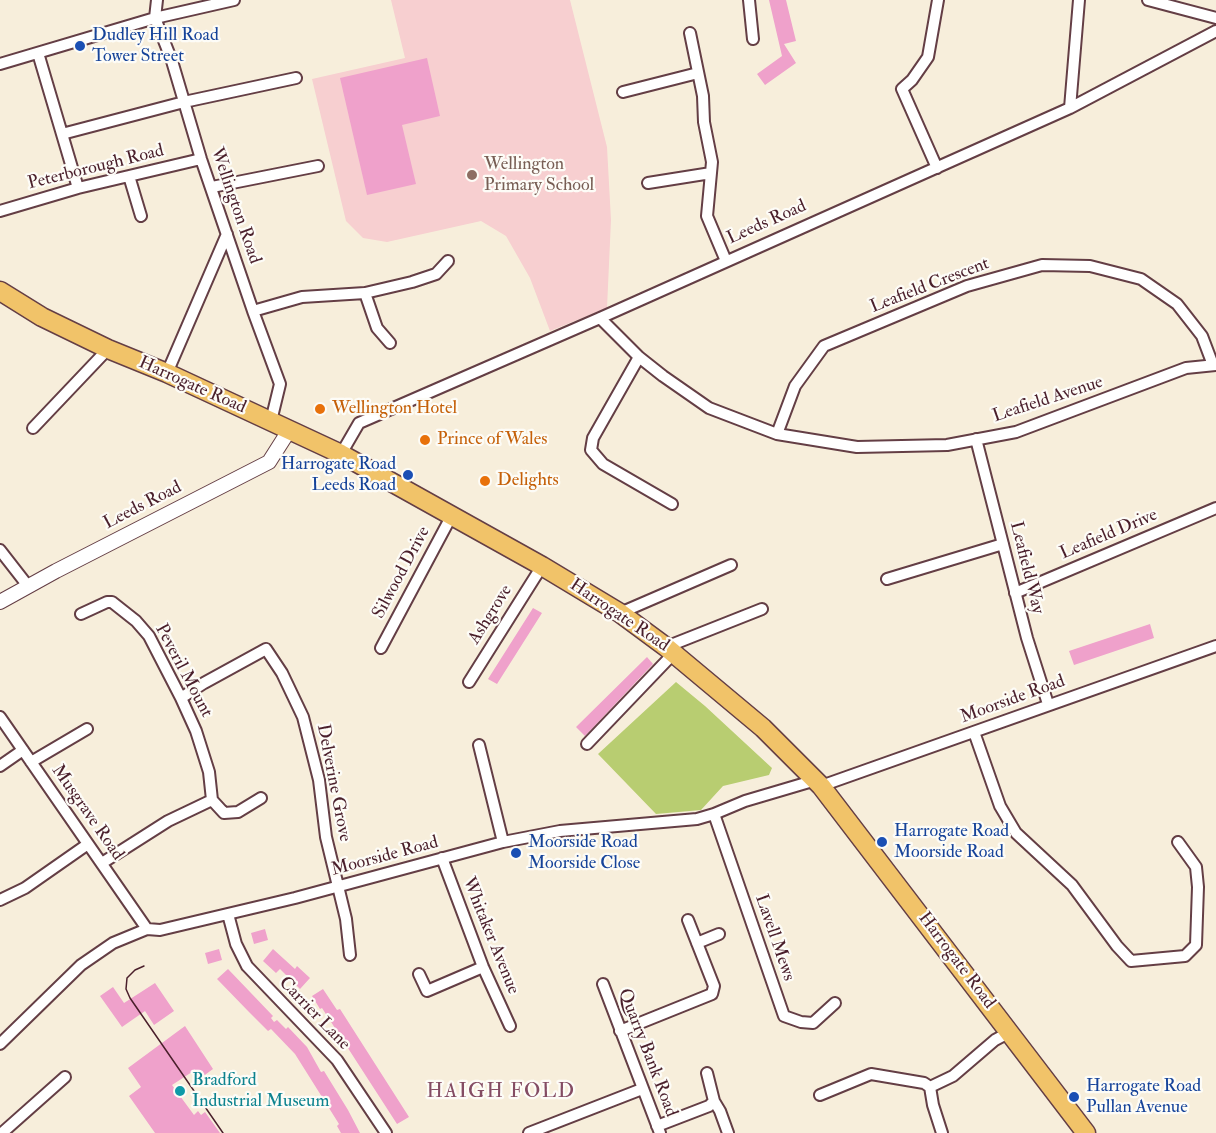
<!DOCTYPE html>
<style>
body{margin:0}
canvas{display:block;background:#f7eedb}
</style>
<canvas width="1216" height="1133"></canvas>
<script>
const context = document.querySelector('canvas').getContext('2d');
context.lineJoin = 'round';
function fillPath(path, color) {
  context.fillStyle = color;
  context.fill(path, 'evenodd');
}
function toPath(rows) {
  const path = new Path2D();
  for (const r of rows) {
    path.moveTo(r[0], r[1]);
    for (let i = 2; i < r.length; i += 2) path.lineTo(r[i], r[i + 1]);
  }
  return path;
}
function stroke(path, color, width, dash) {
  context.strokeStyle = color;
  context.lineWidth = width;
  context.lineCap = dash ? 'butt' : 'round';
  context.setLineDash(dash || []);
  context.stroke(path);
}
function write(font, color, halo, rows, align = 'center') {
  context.font = font + ' "IM FELL Double Pica",serif';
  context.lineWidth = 4.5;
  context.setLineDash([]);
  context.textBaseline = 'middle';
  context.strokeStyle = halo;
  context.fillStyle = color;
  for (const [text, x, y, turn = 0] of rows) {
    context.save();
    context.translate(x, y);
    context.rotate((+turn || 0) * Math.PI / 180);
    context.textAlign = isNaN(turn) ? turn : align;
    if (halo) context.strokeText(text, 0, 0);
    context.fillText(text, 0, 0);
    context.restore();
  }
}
fillPath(toPath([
 [391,0,570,0,607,147,611,220,607,308,550,331,530,278,506,236,481,221,387,242,363,238,346,221,312,79,405,58]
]), '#f7cfd0');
fillPath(toPath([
 [676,682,705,706,772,768,769,775,723,786,701,810,656,814,598,754]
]), '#b8cd71');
fillPath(toPath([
 [769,0,786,0,796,41,784,44,796,63,765,85,757,74,782,56],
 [427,58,440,116,402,125,416,184,367,195,340,78],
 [533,608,542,613,497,684,488,679],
 [1150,624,1154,638,1074,665,1069,651],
 [647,657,653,664,585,736,576,727],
 [265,929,268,940,254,944,251,933],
 [219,949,222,960,208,964,205,953],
 [273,949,295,969,297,966,310,978,300,989,280,969,276,973,263,961],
 [228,969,273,1016,271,1018,274,1022,277,1020,286,1029,288,1027,307,1047,321,1072,324,1071,348,1110,360,1133,341,1133,337,1126,339,1124,295,1054,271,1029,268,1031,249,1012,217,979],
 [155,983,174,1011,154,1025,145,1011,122,1027,100,996,113,987,124,1003],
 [323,989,337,1010,340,1009,409,1117,397,1124,322,1008,320,1009,312,996],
 [185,1026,213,1069,198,1080,192,1072,172,1085,194,1115,198,1111,201,1115,205,1112,220,1133,155,1133,129,1096,141,1087,128,1068]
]), '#efa1cb');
const minor = toPath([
 [157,0,155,18,172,61,201,159,253,311,280,384,271,421],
 [749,0,753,39],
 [1148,0,1216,18],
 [690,33,703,96,704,122,712,162,707,216,726,261],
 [38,53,78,188],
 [0,64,155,18,234,0],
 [623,92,698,73],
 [1070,108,1079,0],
 [62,134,184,102,296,78],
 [937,168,902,89,912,80,928,57,938,0],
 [129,176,141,216],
 [648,183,711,173],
 [212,187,318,166],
 [0,211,78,188,201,159],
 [365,293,377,328,390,343],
 [253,311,302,297,365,293,412,282,436,274,448,261],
 [600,318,639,357,663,376,709,408,777,434,857,447,947,445,1016,432,1186,368,1216,365],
 [639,357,593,438,591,450,603,464,672,504],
 [167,373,227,234],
 [33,428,108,349],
 [777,434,795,386,824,346,967,286,1042,265,1090,266,1141,279,1177,304,1202,336,1213,365],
 [976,439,1027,638,1048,704],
 [341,454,359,423,600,318,1070,108,1216,31],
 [0,550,28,586],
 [887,579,1003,544],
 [1015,593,1216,508],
 [620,613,731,565],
 [81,614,107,602,112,602,136,621,149,636,181,698,196,731,209,772,212,800,168,821,102,863],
 [666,647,762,609],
 [381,648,452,515],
 [469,682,542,566],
 [181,698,204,683,266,649,282,673,303,717,319,780,326,837,346,919,350,955],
 [0,717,147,929],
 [974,732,1000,806,1016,833,1072,885,1117,946,1131,961,1185,956,1196,945,1198,887,1196,867,1178,842],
 [587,744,674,653],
 [479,745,503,842],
 [31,762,87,729],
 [0,766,23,750],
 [821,786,1216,646],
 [212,800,224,813,238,812,261,798],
 [714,814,784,1016,801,1022,813,1023,835,1003],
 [442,858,483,967,510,1026],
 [0,900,25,888,88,844],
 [228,914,236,944,247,966,337,1060,386,1133],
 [697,943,719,934],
 [419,974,427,991,483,967],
 [603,984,660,1133],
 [620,1031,712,994,714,986,688,920],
 [0,1044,81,965,113,943,147,929,160,930,295,898,503,842,560,831,697,819,714,814,745,801,816,780],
 [930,1087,953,1076,995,1040,1010,1032],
 [820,1095,871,1074,924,1083,930,1087,933,1105,942,1133],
 [714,1101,720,1111,728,1133],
 [657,1126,709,1106,714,1101,707,1073],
 [2,1133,65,1077],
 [529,1133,642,1089]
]);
const tertiary = toPath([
 [0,602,56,571,269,462,290,429]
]);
const trunk = toPath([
 [0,291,42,317,108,349,167,373,341,454,542,566,620,613,666,647,763,728,821,786,1086,1133]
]);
stroke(minor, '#643e45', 14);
stroke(tertiary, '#643e45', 16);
stroke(trunk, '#643e45', 21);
stroke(minor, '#fff', 10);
stroke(tertiary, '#fff', 14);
stroke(trunk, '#f1c369', 18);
stroke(toPath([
 [144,966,135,970,127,978,126,989,130,998,223,1133]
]), '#4a1f2b', 1.5);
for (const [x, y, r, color] of [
 [80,46,6,"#1a4fb4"],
 [472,175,6,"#8d6e63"],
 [320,409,6,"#e8710a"],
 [425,440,6,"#e8710a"],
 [408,475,6,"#1a4fb4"],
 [485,481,6,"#e8710a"],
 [882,842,6,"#1a4fb4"],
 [516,853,6,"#1a4fb4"],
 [180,1091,6,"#0f9aa8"],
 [1074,1097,6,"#1a4fb4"]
]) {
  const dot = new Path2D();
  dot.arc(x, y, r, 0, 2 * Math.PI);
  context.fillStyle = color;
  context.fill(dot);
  stroke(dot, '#fdfcf7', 2);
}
write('18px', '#164399', '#fdfcf7', [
 ["Dudley Hill Road",92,36],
 ["Tower Street",92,57],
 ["Harrogate Road",396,465,"right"],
 ["Leeds Road",396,486,"right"],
 ["Harrogate Road",894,832],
 ["Moorside Road",894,853],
 ["Moorside Road",528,843],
 ["Moorside Close",528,864],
 ["Harrogate Road",1086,1087],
 ["Pullan Avenue",1086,1108]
], 'left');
write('18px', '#785e54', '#fdfcf7', [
 ["Wellington",484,165],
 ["Primary School",484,186]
], 'left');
write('18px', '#4a1f2b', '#fdfcf7', [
 ["Peterborough Road",96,168,-14],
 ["Wellington Road",235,206,71],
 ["Leeds Road",767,223,-24],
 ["Leafield Crescent",930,286,-21],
 ["Harrogate Road",192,386,24],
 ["Leafield Avenue",1048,400,-18],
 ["Leeds Road",143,506,-27],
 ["Leafield Drive",1109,535,-23],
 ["Leafield Way",1026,568,76],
 ["Silwood Drive",402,573,-62],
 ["Ashgrove",491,615,-58],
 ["Harrogate Road",619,616,34],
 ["Peveril Mount",183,671,62],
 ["Moorside Road",1013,700,-20],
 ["Delverine Grove",333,783,79],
 ["Musgrave Road",87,813,55],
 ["Moorside Road",385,857,-15],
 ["Whitaker Avenue",490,936,68],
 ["Lavell Mews",774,938,71],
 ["Harrogate Road",956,961,53],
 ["Carrier Lane",314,1014,46],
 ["Quarry Bank Road",647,1053,69]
]);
write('18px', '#c56008', '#fdfcf7', [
 ["Wellington Hotel",332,409],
 ["Prince of Wales",437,440],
 ["Delights",497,481]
], 'left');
write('18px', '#0d838f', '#fdfcf7', [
 ["Bradford",192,1081],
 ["Industrial Museum",192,1102]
], 'left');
context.letterSpacing = '1.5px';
write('20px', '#844c63', '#fdfcf7', [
 ["HAIGH FOLD",501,1093]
]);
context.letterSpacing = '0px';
</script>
